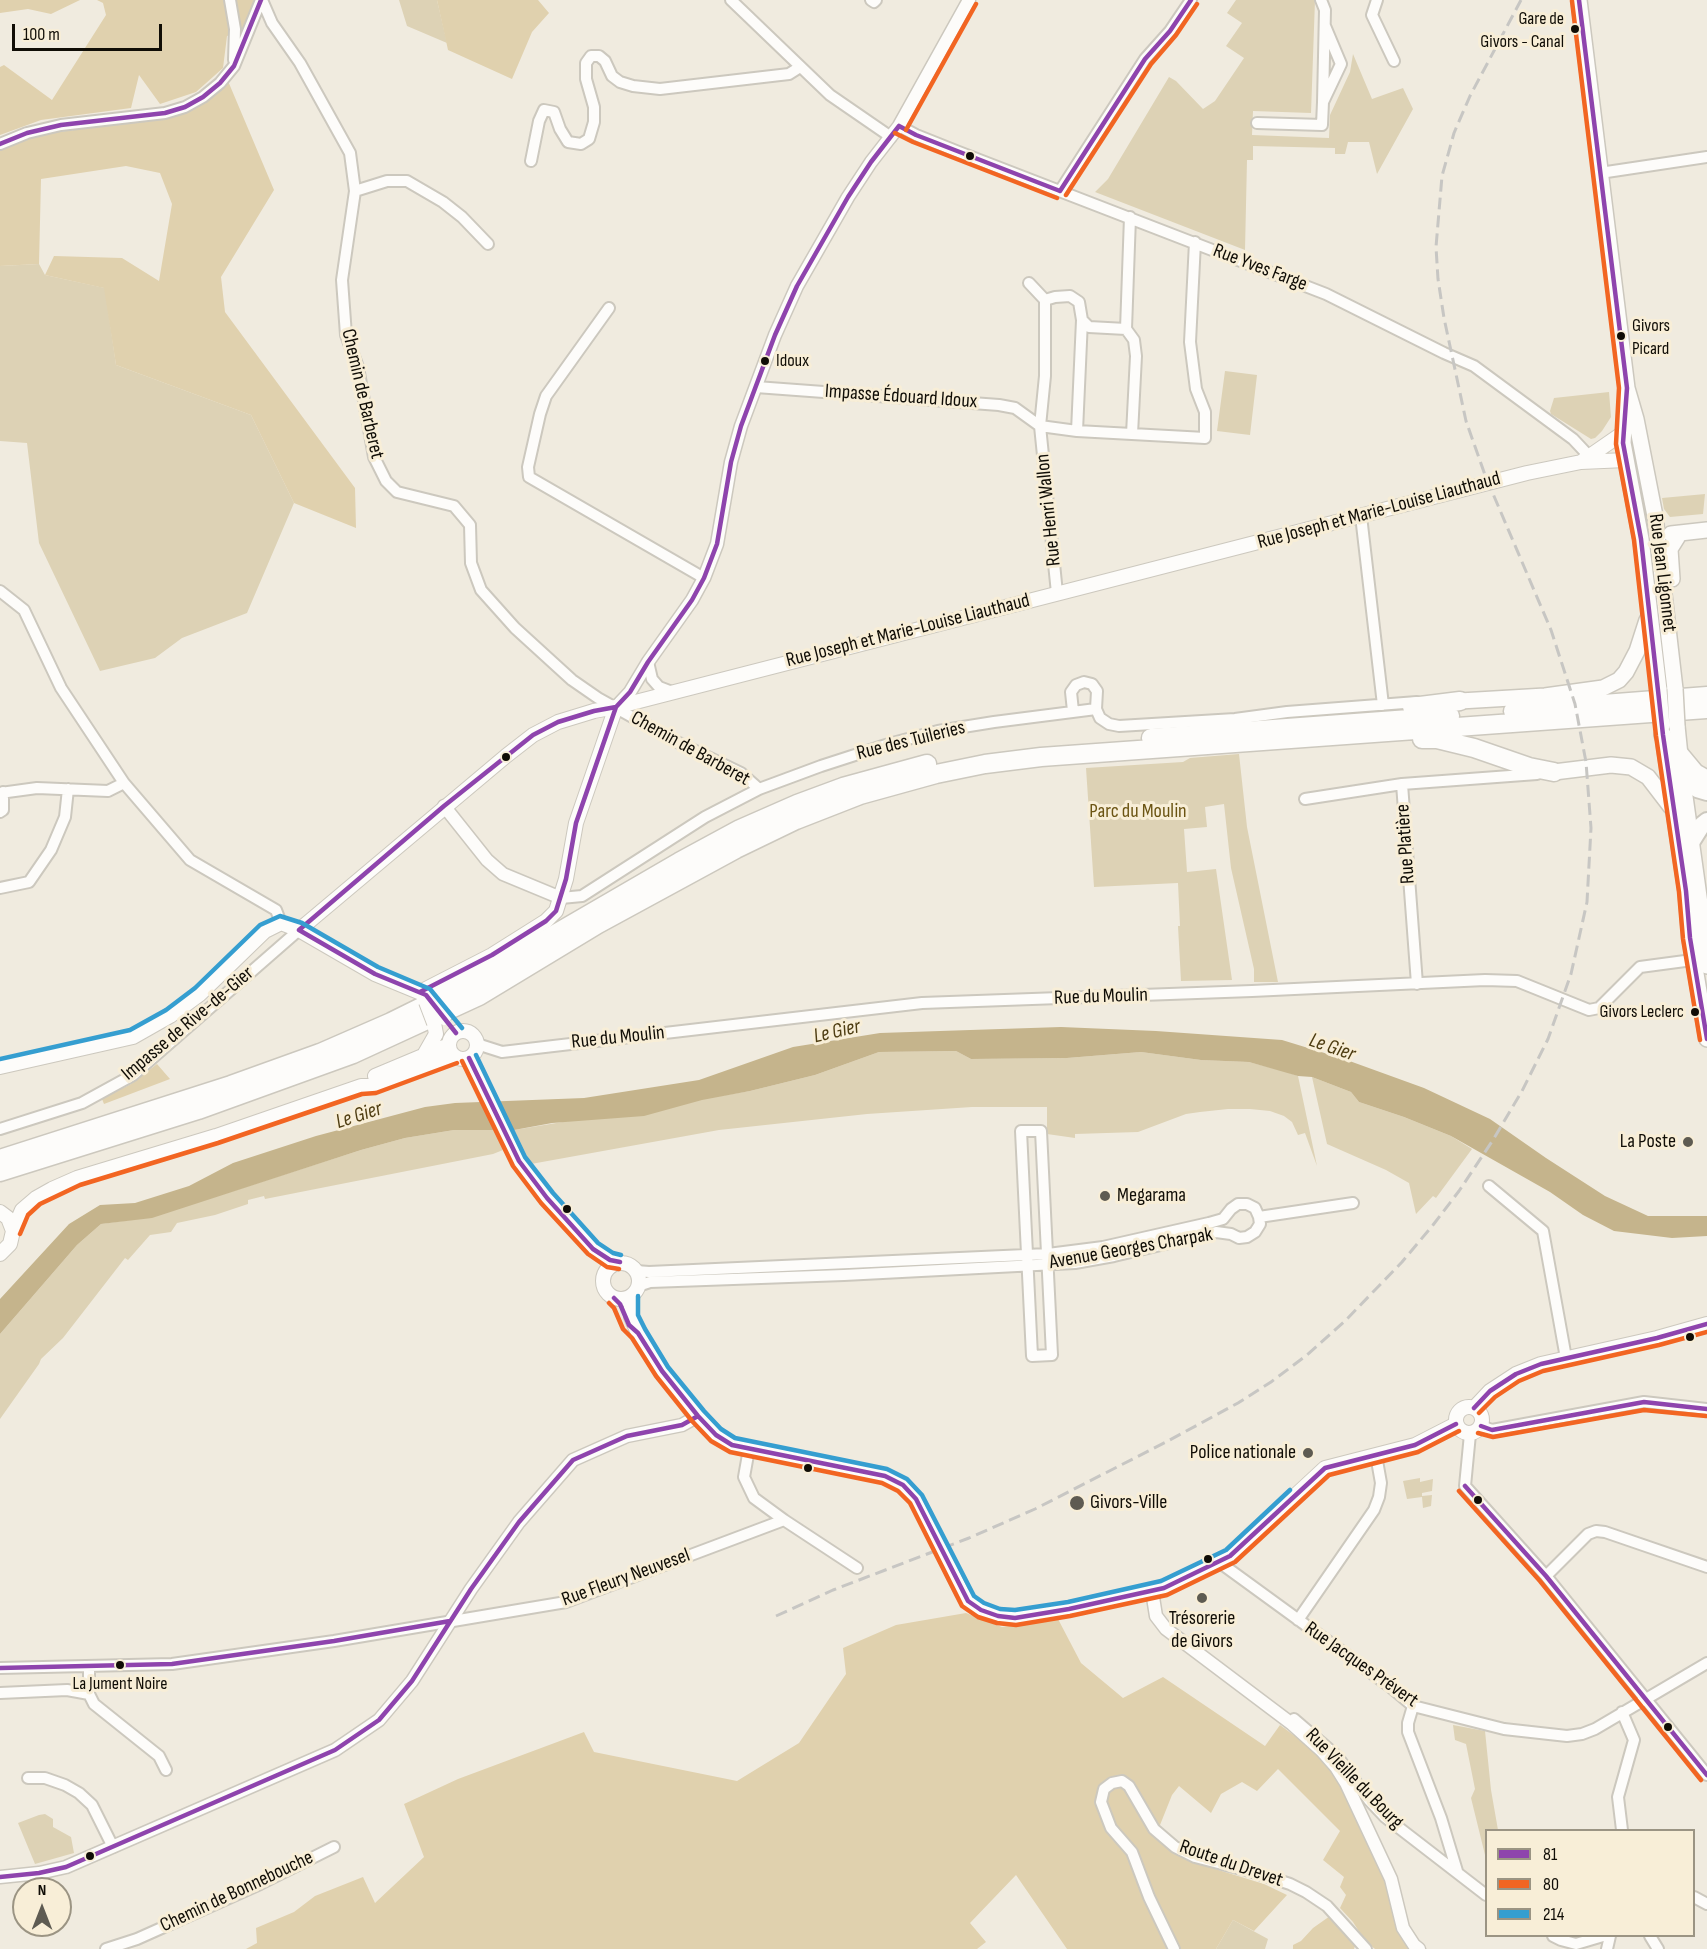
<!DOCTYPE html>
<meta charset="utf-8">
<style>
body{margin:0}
#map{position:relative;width:1707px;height:1949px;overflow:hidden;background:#f0ebdf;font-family:"Sofia Sans Condensed",sans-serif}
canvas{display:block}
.legend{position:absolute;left:1485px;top:1829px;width:210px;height:108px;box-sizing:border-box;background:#f8eed7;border:2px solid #9b9483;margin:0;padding:8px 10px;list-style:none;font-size:18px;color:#100d06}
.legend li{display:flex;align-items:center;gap:12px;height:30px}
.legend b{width:30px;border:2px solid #9b9483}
.north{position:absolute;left:12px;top:1877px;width:60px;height:60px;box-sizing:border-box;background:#f8eed7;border:2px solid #9b9483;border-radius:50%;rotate:0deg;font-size:16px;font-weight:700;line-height:24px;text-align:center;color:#100d06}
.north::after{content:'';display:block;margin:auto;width:21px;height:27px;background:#5e5b52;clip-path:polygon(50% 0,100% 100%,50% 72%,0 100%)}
.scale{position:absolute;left:12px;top:24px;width:150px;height:27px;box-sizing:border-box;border:3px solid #100d06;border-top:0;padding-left:8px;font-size:18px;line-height:21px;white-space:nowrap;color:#100d06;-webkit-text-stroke:4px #f8eed7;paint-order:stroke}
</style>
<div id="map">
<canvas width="1707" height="1949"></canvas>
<ul class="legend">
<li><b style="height:8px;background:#8e44ad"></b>81</li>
<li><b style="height:8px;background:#f26522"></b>80</li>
<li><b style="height:8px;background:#359ed0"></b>214</li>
</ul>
<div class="north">N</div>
<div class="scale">100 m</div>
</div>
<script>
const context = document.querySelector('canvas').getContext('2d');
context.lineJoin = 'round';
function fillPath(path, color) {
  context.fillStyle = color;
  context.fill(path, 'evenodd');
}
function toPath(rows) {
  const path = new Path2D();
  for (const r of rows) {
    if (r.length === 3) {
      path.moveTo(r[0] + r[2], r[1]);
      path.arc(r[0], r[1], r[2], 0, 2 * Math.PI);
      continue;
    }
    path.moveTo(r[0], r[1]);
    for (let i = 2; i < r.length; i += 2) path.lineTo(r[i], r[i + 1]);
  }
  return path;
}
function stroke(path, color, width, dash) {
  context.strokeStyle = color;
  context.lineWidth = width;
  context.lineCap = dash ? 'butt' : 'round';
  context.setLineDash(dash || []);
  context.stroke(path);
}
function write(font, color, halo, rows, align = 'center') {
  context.font = font + ' "Sofia Sans Condensed",sans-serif';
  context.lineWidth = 6;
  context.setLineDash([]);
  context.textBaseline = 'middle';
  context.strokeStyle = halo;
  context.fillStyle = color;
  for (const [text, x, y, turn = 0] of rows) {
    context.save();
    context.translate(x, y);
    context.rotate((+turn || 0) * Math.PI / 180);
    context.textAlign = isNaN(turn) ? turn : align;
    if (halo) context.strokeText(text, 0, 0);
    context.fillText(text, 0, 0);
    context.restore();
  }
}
fillPath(toPath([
 [399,0,437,0,447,43,407,26],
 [1236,0,1315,0,1311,113,1253,111,1252,135,1329,138,1330,115,1350,72,1353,54,1372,99,1403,88,1413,109,1377,174,1369,142,1348,142,1345,154,1335,154,1335,148,1253,146,1253,160,1247,160,1245,250,1095,192,1108,179,1169,77,1176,81,1203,109,1215,101,1244,58,1226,46,1242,23,1227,13],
 [39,264,45,275,105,288,116,365,251,415,294,503,247,613,182,638,155,658,100,671,39,543,27,443,0,441,0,266],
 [1225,371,1257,375,1250,435,1217,431],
 [1609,392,1611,417,1602,431,1595,438,1591,439,1551,414,1550,411,1554,398],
 [1705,494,1703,514,1670,517,1664,509,1662,498],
 [1239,754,1247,827,1278,982,1254,982,1254,969,1231,868,1224,804,1205,807,1207,827,1184,829,1187,872,1216,869,1232,980,1181,981,1178,926,1180,926,1178,883,1094,887,1086,768,1183,762,1190,758],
 [956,1051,971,1059,1067,1058,1141,1052,1201,1060,1249,1062,1287,1072,1298,1076,1317,1166,1305,1133,1298,1135,1292,1122,1284,1116,1270,1111,1250,1109,1228,1109,1200,1112,1186,1114,1138,1132,1075,1134,1075,1138,1047,1134,1047,1107,972,1107,867,1114,719,1130,531,1164,514,1130,750,1091,815,1075,879,1052],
 [1312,1077,1351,1092,1359,1102,1404,1117,1451,1136,1472,1149,1436,1198,1433,1196,1416,1214,1409,1183,1386,1170,1327,1144],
 [454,1130,494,1130,503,1150,493,1154,265,1199,264,1196,248,1200,248,1204,215,1215,177,1223,171,1232,150,1235,128,1260,125,1258,63,1338,41,1359,39,1364,0,1419,0,1334,77,1245,101,1224,152,1217,361,1150,405,1138],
 [1420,1478,1420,1482,1433,1479,1432,1491,1422,1493,1422,1496,1432,1495,1431,1506,1423,1508,1422,1497,1407,1499,1403,1481],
 [1453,1725,1485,1731,1491,1790,1498,1830,1486,1830,1486,1859,1471,1798,1475,1789,1466,1744,1455,1740],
 [45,1814,53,1819,53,1827,71,1837,74,1853,35,1864,18,1823,39,1815],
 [1233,1920,1268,1939,1265,1949,1216,1949]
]), '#ddd2b5');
fillPath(toPath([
 [0,0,80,0,51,14,28,9,0,13],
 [97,0,254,0,242,31,227,36,223,68,196,92,160,104,139,75,131,108,41,120,0,135,0,67,4,65,52,100,106,15,103,3],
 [437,0,538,0,549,13,532,32,512,79,448,50],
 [228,81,274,190,221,277,225,312,355,488,356,528,294,503,251,415,116,365,104,288,45,275,54,256,122,258,159,281,172,204,160,173,126,166,41,179,39,264,0,266,0,150,43,134,166,118,202,104],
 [157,1064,170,1079,104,1104,102,1099,131,1084],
 [966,1613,1002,1627,1058,1619,1081,1663,1123,1698,1163,1677,1265,1746,1280,1725,1315,1751,1337,1774,1381,1869,1402,1939,1411,1949,1375,1949,1365,1941,1353,1922,1340,1908,1346,1895,1340,1887,1344,1877,1323,1860,1340,1831,1278,1769,1257,1791,1242,1782,1221,1794,1211,1813,1179,1786,1172,1795,1160,1825,1159,1841,1199,1864,1264,1884,1287,1895,1254,1931,1233,1920,1216,1949,1067,1949,1016,1875,970,1923,986,1942,977,1949,246,1949,257,1943,256,1928,294,1912,315,1896,363,1877,375,1903,424,1857,404,1804,458,1779,584,1732,594,1752,737,1781,799,1743,846,1674,843,1648,896,1625],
 [1330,1916,1355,1946,1354,1949,1293,1949,1293,1945,1301,1941,1313,1928]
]), '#e0d1ae');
fillPath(toPath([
 [1061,1027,1156,1031,1282,1040,1344,1059,1424,1088,1490,1119,1546,1158,1605,1196,1648,1216,1707,1216,1707,1236,1672,1238,1614,1231,1583,1215,1550,1192,1451,1136,1404,1117,1359,1102,1351,1092,1312,1077,1298,1076,1249,1062,1201,1060,1141,1052,1067,1058,971,1059,956,1051,879,1052,815,1075,750,1091,702,1100,644,1116,552,1123,514,1130,454,1130,405,1138,361,1150,152,1218,101,1224,77,1245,0,1334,0,1299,69,1224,100,1205,135,1203,189,1186,233,1163,316,1136,425,1107,455,1103,584,1098,699,1080,793,1047,880,1033]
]), '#c5b48c');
const minor = toPath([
 [230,0,235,29,234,60],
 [262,0,272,23,300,63,350,153,355,191,342,280,346,335,358,367,374,457,386,481,397,492,454,506,470,525,471,563,481,590,515,628,572,680,598,698,679,743,741,773,759,789],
 [731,0,830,95,891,137],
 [871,0,874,2,876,0],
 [1321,0,1325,10,1323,102,1341,64,1325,26],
 [1377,0,1372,15,1394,61],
 [1257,123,1322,125,1323,102],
 [899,126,916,135,956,151,1326,294,1444,353,1474,366,1573,439,1589,456,1591,461],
 [0,144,27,133,61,125,165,113,185,107,203,97,220,83,234,66,261,0],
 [531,161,539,121,544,110,554,112,560,129,568,142,581,144,589,139,594,122,594,107,586,79,586,63,591,56,599,56,605,61,612,76,620,82,633,86,660,89,789,74,800,67],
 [1600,173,1707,157],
 [355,191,387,181,407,181,443,202,462,217,488,244],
 [1060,191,1145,59,1170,31,1191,0],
 [1130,217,1126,329,1134,340,1136,356,1132,434],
 [1029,283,1045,300,1045,376,1040,426,1077,431,1205,438,1205,412,1196,389,1190,342,1195,242],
 [1045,300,1055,297,1070,296,1079,302,1082,320,1089,327,1126,329],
 [609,308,546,396,540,414,528,467,529,477,704,578],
 [756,387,999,405,1015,408,1040,426,1057,593],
 [1077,431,1082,320],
 [1361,516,1383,705],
 [0,591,24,610,61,688,124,783,190,860,276,910,281,923],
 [648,662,652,679,659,687,672,692],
 [1073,711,1071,692,1076,685,1084,682,1092,684,1097,691,1096,709,1100,718,1109,724,1119,726,1235,719,1287,712,1417,702],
 [1402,784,1417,984],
 [0,793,37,788,108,791,124,783],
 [1305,799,1402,784,1537,774],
 [0,812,3,810,3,792],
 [0,888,29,882,51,850,65,817,68,789],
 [561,898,582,896,705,817,759,789,821,766,889,744,938,731,994,722,1096,709],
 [477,1044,502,1052,922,1003,1252,991,1485,980,1517,981,1589,1010,1599,1008,1640,967,1700,959],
 [0,1129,82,1103,133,1075,299,930],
 [1021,1131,1041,1131,1052,1355,1032,1356,1021,1131],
 [1489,1186,1543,1231,1566,1358],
 [1259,1217,1353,1203],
 [636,1271,649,1272,1048,1254,1103,1247,1209,1223,1223,1219,1231,1209,1238,1204,1247,1204,1255,1208,1259,1217,1260,1224,1255,1232,1247,1237,1239,1238,1231,1234,1216,1232,1114,1256,1075,1263,844,1275,650,1282,638,1286],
 [1481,1426,1492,1430,1644,1402,1707,1409],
 [1470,1434,1465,1486,1546,1576,1707,1775],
 [749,1449,744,1477,754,1498,784,1520,857,1568],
 [1219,1562,1388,1685,1413,1706,1504,1729,1567,1736,1582,1734,1595,1729,1707,1663],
 [1546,1576,1588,1534,1596,1531,1605,1532,1707,1567],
 [1298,1620,1374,1510,1379,1497,1381,1483,1376,1455],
 [89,1666,89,1694,94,1704,159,1756,166,1770],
 [0,1668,172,1664,334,1641,566,1602,784,1520],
 [0,1693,67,1690,89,1694],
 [1413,1706,1408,1723,1408,1732,1441,1818,1457,1871],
 [1294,1719,1337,1756,1369,1800,1385,1817,1486,1895],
 [28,1778,45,1778,65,1785,79,1793,92,1805,113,1847],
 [1622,1830,1618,1797,1634,1740,1622,1712],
 [1694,1897,1707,1904],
 [1553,1936,1561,1940,1576,1944,1603,1936],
 [1650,1936,1658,1949],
 [106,1949,137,1939,260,1884,334,1847],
 [1174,1949,1149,1897,1132,1852,1111,1828,1101,1802,1104,1789,1112,1783,1122,1781,1129,1786,1154,1829,1175,1847,1195,1857,1253,1872,1290,1884,1306,1892,1327,1906,1366,1949],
 [1607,1949,1610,1936]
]);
const tertiary = toPath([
 [616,707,630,692,648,662,692,600,704,578,717,544,731,462,741,426,775,335,797,286,848,197,871,162,899,126,969,0],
 [444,806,487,860,503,874,561,898],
 [1152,1591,1156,1616,1166,1629,1292,1724,1322,1751,1336,1767,1346,1783,1391,1879,1403,1928,1414,1945,1419,1949],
 [0,1877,39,1873,66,1867,335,1750,379,1720,412,1681,471,1589,519,1522,573,1460,627,1436,682,1425,698,1416]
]);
const secondary = toPath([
 [1581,462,1623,433],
 [299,930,506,756,533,735,558,722,594,711,616,707,1527,473,1581,462,1626,460],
 [420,992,492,955,546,921,556,911,566,879,576,823,616,707],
 [463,1045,14],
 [424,1055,436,1034,434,1023],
 [469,1058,519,1161,547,1198,593,1249,610,1260,620,1262],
 [0,1067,133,1037,170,1016,200,994,265,931,281,923,299,930,375,974,426,995],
 [375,1076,449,1045],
 [0,1212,8,1218,13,1231,10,1244,0,1254],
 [13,1231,22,1210,36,1198,52,1189,77,1178,216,1136,361,1086,373,1086,454,1056],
 [621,1281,18],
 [631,1296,631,1317,638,1333,662,1371,698,1416,716,1435,732,1445,749,1449,885,1476,896,1481,909,1490,924,1513],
 [1469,1420,13],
 [1474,1408,1490,1391,1516,1374,1541,1364,1657,1338,1707,1324],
 [954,1577,962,1593,974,1606,990,1614,1006,1618,1069,1609,1152,1591,1164,1588,1230,1556,1325,1468,1415,1445,1456,1424]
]);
const primary = toPath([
 [1579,0,1627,388,1636,419,1655,516,1675,689],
 [1626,397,1623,443,1641,539,1659,690],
 [1671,534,1707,530],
 [1672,579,1670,549,1680,533],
 [1460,701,1545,696,1603,688,1619,680,1626,672,1637,651,1647,620],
 [1677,726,1682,775,1702,918,1707,966],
 [1664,743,1686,891,1690,938,1707,1039],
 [1554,772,1611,765,1631,767,1648,777,1671,807]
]);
const trunk = toPath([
 [1663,735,1682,775,1697,789,1707,792],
 [1690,844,1702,825,1707,821]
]);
const motorway = toPath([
 [1412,707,1460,701],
 [1513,711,1707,696],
 [1151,738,1450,716],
 [1422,739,1437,739,1474,748,1529,767,1554,772],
 [1680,755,1695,773,1707,780],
 [0,1159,231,1085,320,1053,391,1022,474,981,679,862,740,829,797,804,843,787,927,764],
 [0,1172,198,1110,353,1054,479,996,598,924,736,849,796,820,860,795,936,774,985,764,1041,757,1707,709]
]);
stroke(minor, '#ccc8be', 14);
stroke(tertiary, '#ccc8be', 15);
stroke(secondary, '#ccc8be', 16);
stroke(primary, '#ccc8be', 18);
stroke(trunk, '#ccc8be', 20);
stroke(motorway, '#ccc8be', 21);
stroke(minor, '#fdfcfa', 10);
stroke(tertiary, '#fdfcfa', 12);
stroke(secondary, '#fdfcfa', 14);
stroke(primary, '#fdfcfa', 15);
stroke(trunk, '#fdfcfa', 16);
stroke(motorway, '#fdfcfa', 18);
stroke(toPath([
 [776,1616,833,1590,969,1538,1035,1509,1166,1442,1238,1403,1271,1382,1307,1355,1345,1321,1402,1262,1433,1225,1459,1191,1493,1140,1522,1091,1548,1039,1571,974,1587,902,1591,828,1586,762,1575,704,1551,630,1485,475,1466,421,1444,318,1438,279,1436,247,1442,176,1454,133,1470,96,1521,0]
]), '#c7c6c3', 3, [12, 6]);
const secondaryBridge = toPath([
 [426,995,444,1018],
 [426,1002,434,1023],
 [924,1513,954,1577]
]);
const primaryBridge = toPath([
 [1675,689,1677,726],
 [1659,690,1662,726]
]);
stroke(secondaryBridge, '#ccc8be', 16, []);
stroke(primaryBridge, '#ccc8be', 18, []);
stroke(secondaryBridge, '#fdfcfa', 14);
stroke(primaryBridge, '#fdfcfa', 15);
stroke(toPath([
 [1579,0,1627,388,1623,443,1641,539,1663,735,1686,891,1690,938,1707,1039],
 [899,126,916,135,1060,191],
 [0,144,27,133,61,125,165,113,185,107,203,97,220,83,234,66,261,0],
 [1060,191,1145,59,1170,31,1191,0],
 [420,992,492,955,546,921,556,911,566,879,576,823,616,707,630,692,648,662,692,600,704,578,717,544,731,462,741,426,775,335,797,286,848,197,871,162,899,126],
 [456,1033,426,995,375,974,299,930,444,806,533,735,558,722,594,711,616,707],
 [469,1058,519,1161,547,1198,593,1249,610,1260,620,1262],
 [614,1298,620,1304,629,1325,638,1333,662,1371,698,1416,716,1435,732,1445,885,1476,903,1485,916,1499,968,1601,981,1610,998,1616,1015,1618,1069,1609,1164,1588,1230,1556,1325,1468,1415,1445,1456,1424],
 [1474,1408,1490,1391,1516,1374,1541,1364,1657,1338,1707,1324],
 [1481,1426,1492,1430,1644,1402,1707,1409],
 [1465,1486,1546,1576,1707,1775],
 [0,1668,172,1664,334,1641,450,1621],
 [0,1877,39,1873,66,1867,335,1750,379,1720,412,1681,471,1589,519,1522,573,1460,627,1436,682,1425,698,1416]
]), '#8e44ad', 4.5);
stroke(toPath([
 [1572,1,1619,388,1616,444,1634,540,1656,736,1679,892,1683,939,1700,1040],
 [906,130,976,4],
 [895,133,913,142,1057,198],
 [1066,195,1151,64,1176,35,1197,4],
 [462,1061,513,1166,541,1203,588,1254,607,1267,619,1269],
 [20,1234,28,1215,40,1204,80,1185,218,1143,362,1094,376,1093,457,1063],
 [609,1303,614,1308,623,1329,632,1338,656,1376,692,1421,711,1441,730,1452,882,1483,898,1491,910,1503,962,1606,978,1617,997,1623,1016,1625,1070,1616,1167,1595,1235,1562,1329,1475,1418,1452,1459,1431],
 [1479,1413,1495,1397,1519,1381,1543,1371,1659,1345,1707,1332],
 [1478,1433,1493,1437,1644,1410,1706,1416],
 [1459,1491,1540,1581,1701,1780]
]), '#f26522', 4.5);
stroke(toPath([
 [476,1055,525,1157,553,1193,598,1243,613,1253,621,1255],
 [0,1059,130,1030,166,1010,195,988,260,925,280,916,302,923,378,967,430,989,462,1028],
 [638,1296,638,1315,645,1329,668,1367,704,1411,721,1429,735,1438,887,1469,907,1479,922,1495,974,1596,984,1603,1000,1609,1015,1610,1068,1602,1161,1581,1226,1550,1290,1490]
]), '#359ed0', 4.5);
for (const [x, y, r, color] of [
 [1575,29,5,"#100d06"],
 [970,156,5,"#100d06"],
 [1621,336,5,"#100d06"],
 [765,361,5,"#100d06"],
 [506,757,5,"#100d06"],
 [1695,1012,5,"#100d06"],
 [1688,1142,6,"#5e5b52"],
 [1105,1196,6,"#5e5b52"],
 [567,1209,5,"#100d06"],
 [1690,1337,5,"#100d06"],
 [1308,1453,6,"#5e5b52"],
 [808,1468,5,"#100d06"],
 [1478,1500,5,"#100d06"],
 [1077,1503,8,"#5e5b52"],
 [1208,1559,5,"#100d06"],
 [1202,1598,6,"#5e5b52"],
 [120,1665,5,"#100d06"],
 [1668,1727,5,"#100d06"],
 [90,1856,5,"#100d06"]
]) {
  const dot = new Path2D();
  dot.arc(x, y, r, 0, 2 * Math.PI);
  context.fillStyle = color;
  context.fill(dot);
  stroke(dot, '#f8eed7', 2);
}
write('18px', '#100d06', '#f8eed7', [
 ["Gare de",1564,19],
 ["Givors - Canal",1564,42],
 ["Givors",1632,326,"left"],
 ["Picard",1632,349,"left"],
 ["Idoux",776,361,"left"],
 ["Givors Leclerc",1684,1012],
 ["La Jument Noire",120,1684,"center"]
], 'right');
write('20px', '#100d06', '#f8eed7', [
 ["Rue Yves Farge",1260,268,21],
 ["Chemin de Barberet",362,394,77],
 ["Impasse Édouard Idoux",901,397,4],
 ["Rue Henri Wallon",1049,510,-96],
 ["Rue Joseph et Marie-Louise Liauthaud",1379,511,-15],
 ["Rue Jean Ligonnet",1662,573,83],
 ["Rue Joseph et Marie-Louise Liauthaud",908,631,-14],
 ["Rue des Tuileries",911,741,-14],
 ["Chemin de Barberet",690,749,29],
 ["Rue Platière",1406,844,-94],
 ["Rue du Moulin",1101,997,-2],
 ["Impasse de Rive-de-Gier",188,1024,-40],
 ["Rue du Moulin",618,1038,-6],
 ["Avenue Georges Charpak",1131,1249,-10],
 ["Rue Fleury Neuvesel",626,1578,-20],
 ["Rue Jacques Prévert",1361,1665,35],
 ["Rue Vieille du Bourg",1354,1779,46],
 ["Route du Drevet",1231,1864,19],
 ["Chemin de Bonnebouche",237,1892,-25]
]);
write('20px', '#6b5413', '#f8eed7', [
 ["Parc du Moulin",1138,812]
]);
write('20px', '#100d06', '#f8eed7', [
 ["La Poste",1676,1142],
 ["Megarama",1117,1196,"left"],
 ["Police nationale",1296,1453],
 ["Givors-Ville",1090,1503,"left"],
 ["Trésorerie",1202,1619,"center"],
 ["de Givors",1202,1642,"center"]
], 'right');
write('italic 21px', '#4e3d12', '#f8eed7', [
 ["Le Gier",837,1032,-13],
 ["Le Gier",1332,1048,19],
 ["Le Gier",359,1116,-18]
]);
</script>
